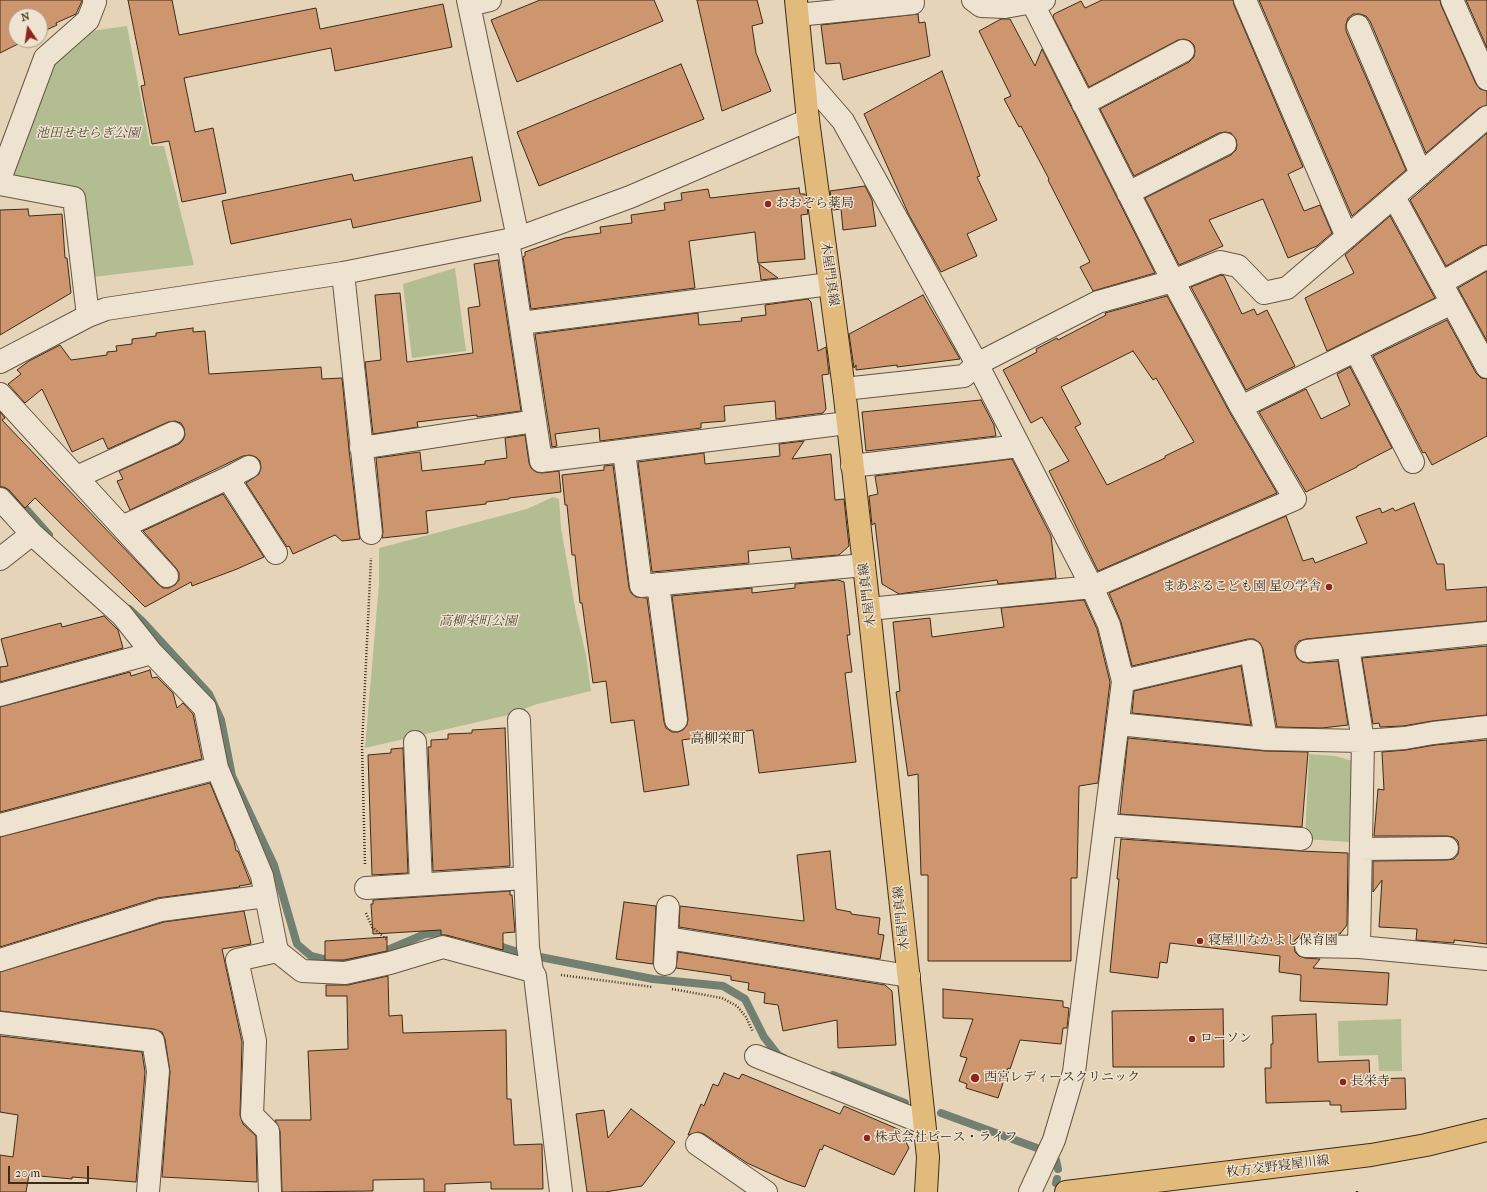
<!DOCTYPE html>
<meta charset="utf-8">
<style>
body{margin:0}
#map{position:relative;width:1487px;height:1192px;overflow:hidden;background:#e5d4b8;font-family:"IM FELL French Canon",serif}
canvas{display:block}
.north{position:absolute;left:8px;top:8px;width:40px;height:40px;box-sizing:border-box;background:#eee3d1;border:1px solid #a79987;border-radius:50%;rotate:347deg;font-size:11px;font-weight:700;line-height:16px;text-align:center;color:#3c2b19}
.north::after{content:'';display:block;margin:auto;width:14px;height:18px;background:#8f2418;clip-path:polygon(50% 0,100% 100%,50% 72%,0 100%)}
.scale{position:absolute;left:8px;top:1166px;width:81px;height:18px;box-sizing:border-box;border:2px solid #3c2b19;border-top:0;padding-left:5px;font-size:12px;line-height:14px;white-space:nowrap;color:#3c2b19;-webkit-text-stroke:3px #eee3d1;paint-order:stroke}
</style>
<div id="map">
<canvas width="1487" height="1192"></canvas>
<div class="north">N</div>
<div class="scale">20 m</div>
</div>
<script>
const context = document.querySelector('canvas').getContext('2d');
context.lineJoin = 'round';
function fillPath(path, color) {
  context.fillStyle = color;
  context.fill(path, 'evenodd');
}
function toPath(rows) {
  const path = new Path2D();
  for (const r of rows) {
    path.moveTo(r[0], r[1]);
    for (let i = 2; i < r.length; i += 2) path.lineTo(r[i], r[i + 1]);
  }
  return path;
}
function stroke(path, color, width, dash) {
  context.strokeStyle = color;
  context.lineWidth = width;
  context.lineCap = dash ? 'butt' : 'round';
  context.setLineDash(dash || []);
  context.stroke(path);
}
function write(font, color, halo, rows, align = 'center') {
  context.font = font + ' "IM FELL French Canon","Noto Serif JP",serif';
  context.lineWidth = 3;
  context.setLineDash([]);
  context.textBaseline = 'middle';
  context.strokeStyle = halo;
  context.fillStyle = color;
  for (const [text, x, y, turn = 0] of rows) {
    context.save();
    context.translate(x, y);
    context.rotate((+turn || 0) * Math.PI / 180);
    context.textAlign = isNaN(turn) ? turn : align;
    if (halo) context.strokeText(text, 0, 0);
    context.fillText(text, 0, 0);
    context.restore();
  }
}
fillPath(toPath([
 [127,26,150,146,164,146,194,265,93,277,82,193,7,181,53,64,91,31],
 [455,268,466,351,412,358,403,284],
 [553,497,559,499,561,528,576,613,586,655,591,691,537,704,508,715,365,748,379,584,379,548,527,509],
 [1309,754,1335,756,1353,761,1350,842,1305,839],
 [1401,1019,1402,1071,1379,1071,1378,1055,1339,1056,1338,1021]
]), '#b2bd91');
stroke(toPath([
 [0,480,49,535],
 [129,609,143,622,209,694,221,720,232,776,274,865,297,944,311,956,331,961,354,961,376,955,425,934,445,933,451,934],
 [493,944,518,952],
 [540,957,653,979,723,986,745,999,764,1037,778,1055,784,1058],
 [833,1075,905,1103],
 [941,1113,1037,1148],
 [1056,1160,1058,1169],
 [1056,1183,1057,1179]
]), '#728071', 8);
const building = toPath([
 [0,0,82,0,82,1,76,14,56,23,57,25,40,33,40,16,16,16,16,40,26,40,0,53,0,0],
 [128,0,172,0,179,35,316,8,320,29,443,4,452,47,335,71,331,48,184,78,195,132,213,128,226,193,182,202,169,141,152,144,141,86,145,85,128,0],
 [540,0,654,0,663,21,517,82,491,20,540,0],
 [697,0,757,0,763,23,752,26,756,53,771,91,722,111,697,0],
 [1102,0,1233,0,1234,5,1303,167,1288,174,1304,211,1320,205,1332,233,1317,246,1288,258,1263,199,1209,220,1223,246,1179,265,1145,198,1231,155,1236,150,1237,145,1236,139,1231,133,1225,132,1219,133,1134,176,1100,109,1189,62,1194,57,1195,51,1194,45,1190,41,1184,39,1178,40,1089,87,1053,17,1054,14,1081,1,1085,8,1102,0],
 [1259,0,1440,0,1441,5,1476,84,1480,89,1487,91,1487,105,1479,108,1426,153,1370,21,1366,16,1360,14,1353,14,1348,18,1346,24,1346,31,1406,170,1352,216,1259,0],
 [1466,0,1487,0,1487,48,1466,0],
 [918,14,919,23,925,22,930,56,843,80,840,63,826,64,821,25,918,14],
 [1001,19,1010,19,1035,66,1042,49,1155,273,1093,291,1080,267,1090,262,1048,180,1049,179,1021,126,1019,127,1004,99,1011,96,979,31,1001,19],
 [681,64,704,119,539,186,517,132,681,64],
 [942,71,980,176,977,177,997,220,967,234,977,256,941,272,909,215,864,114,942,71],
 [1487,133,1487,245,1481,246,1446,266,1410,200,1487,133],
 [472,157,481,201,353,228,351,219,231,244,222,201,352,174,354,181,472,157],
 [865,186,872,200,876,226,843,230,841,209,833,210,830,191,865,186],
 [799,188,800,194,805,194,808,214,801,215,805,259,758,263,755,232,689,241,695,288,531,309,523,257,525,256,525,252,565,238,601,233,600,227,632,223,631,215,665,210,664,203,682,200,681,193,708,189,710,198,799,188],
 [28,209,29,216,62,214,65,258,67,258,71,293,0,335,0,210,28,209],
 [1390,216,1435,298,1327,351,1305,298,1354,273,1345,255,1390,216],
 [498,260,521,411,477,417,477,415,417,422,418,427,373,434,365,362,381,360,375,295,400,293,407,362,473,353,468,308,480,306,474,264,498,260],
 [759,264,778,278,761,280,759,264],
 [1487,271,1487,341,1458,288,1487,271],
 [1221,275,1224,276,1242,314,1254,309,1257,315,1267,310,1295,366,1246,390,1191,287,1221,275],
 [923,295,960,359,897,367,897,365,856,370,856,365,854,368,849,334,923,295],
 [1167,296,1230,413,1277,493,1098,571,1049,471,1069,461,1042,417,1031,423,1003,370,1037,352,1036,349,1057,338,1058,340,1106,315,1105,313,1167,296],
 [1133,351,1153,380,1156,378,1194,442,1165,456,1165,458,1107,485,1075,427,1081,424,1061,387,1133,351],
 [808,299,811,302,818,351,826,347,829,374,822,375,826,409,823,413,776,419,775,401,724,406,725,421,701,423,701,428,600,441,599,428,555,434,557,446,552,447,535,334,698,313,699,325,742,321,741,318,766,315,765,305,808,299],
 [1447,320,1476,373,1481,378,1487,379,1487,436,1432,465,1425,452,1423,453,1373,356,1447,320],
 [193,328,193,332,205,331,209,374,321,367,322,379,342,378,349,450,359,534,360,539,342,541,335,535,293,554,289,546,287,547,246,483,259,474,261,468,260,461,256,457,250,455,243,456,130,510,117,481,123,479,119,471,179,444,183,440,185,435,184,428,181,423,175,421,168,422,108,449,103,438,72,452,42,389,25,403,8,384,21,374,17,370,29,361,60,345,71,360,107,355,107,352,117,351,116,346,132,344,132,339,156,336,156,333,193,328],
 [1350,367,1392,448,1357,466,1357,467,1306,492,1259,412,1306,389,1321,419,1350,405,1337,374,1350,367],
 [981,400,994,425,996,436,866,451,862,412,981,400],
 [0,412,5,418,2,420,158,584,163,588,169,588,175,585,179,580,179,573,176,568,143,531,223,494,264,557,237,569,192,586,191,582,145,607,35,498,25,508,9,490,4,487,0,487,0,412],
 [525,435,529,463,531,468,536,472,542,473,559,471,561,492,509,498,509,499,486,502,486,504,426,511,428,533,382,538,383,532,376,458,420,452,422,471,485,464,485,461,507,458,505,438,525,435],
 [804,441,792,459,831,454,835,500,844,499,849,546,839,555,792,559,790,547,748,551,749,563,652,572,638,462,704,453,705,464,780,456,779,444,804,441],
 [1012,459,1051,536,1056,578,998,584,997,580,899,594,882,584,875,523,872,525,869,496,878,494,875,476,1012,459],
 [613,465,629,588,631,593,636,597,647,598,664,722,666,728,672,732,678,732,683,730,687,725,688,719,672,596,752,588,752,593,795,588,795,584,838,580,844,582,850,635,847,635,852,672,845,673,856,762,759,773,753,730,682,740,689,785,644,792,634,720,611,723,606,681,593,683,585,625,582,603,580,603,575,555,572,555,567,505,565,505,562,475,604,470,604,466,613,465],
 [1414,503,1437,564,1444,564,1446,590,1487,587,1487,621,1306,639,1299,641,1295,646,1295,652,1297,658,1302,662,1308,663,1338,661,1348,725,1322,728,1277,727,1263,649,1260,643,1254,639,1248,639,1132,666,1121,622,1109,593,1286,516,1303,561,1313,558,1315,563,1367,543,1356,517,1380,508,1382,513,1393,508,1395,511,1414,503],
 [1084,600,1097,629,1110,682,1098,783,1079,786,1077,878,1071,878,1071,961,928,961,928,875,921,875,918,774,908,776,896,692,900,691,893,622,930,618,932,637,1004,627,1001,608,1084,600],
 [104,616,118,630,123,648,0,682,0,667,8,666,1,639,61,623,62,627,104,616],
 [1487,646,1487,715,1432,721,1403,726,1380,727,1379,723,1373,724,1362,658,1487,646],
 [1241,666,1251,725,1132,713,1134,691,1241,666],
 [150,670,152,678,157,677,173,693,177,708,183,703,193,714,202,759,0,812,0,707,130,672,131,676,150,670],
 [505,728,510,866,433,871,428,747,431,747,431,740,448,739,448,734,472,733,472,730,505,728],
 [1128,738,1265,751,1308,752,1302,827,1120,814,1128,738],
 [1487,740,1487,944,1454,940,1454,943,1416,940,1417,929,1379,927,1382,880,1373,892,1373,861,1447,860,1454,859,1458,854,1459,848,1458,841,1453,837,1447,836,1374,836,1378,789,1384,790,1382,752,1406,750,1435,745,1487,740],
 [403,748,408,873,372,875,368,755,391,753,391,749,403,748],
 [210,783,234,841,236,851,238,851,251,884,239,886,240,887,157,898,0,947,0,837,210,783],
 [1121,839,1300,851,1348,853,1347,925,1340,934,1306,934,1300,935,1295,940,1294,945,1295,952,1299,956,1305,958,1320,959,1313,968,1389,973,1387,1005,1300,1001,1301,975,1279,972,1280,956,1170,943,1167,963,1160,962,1158,978,1110,972,1119,879,1117,879,1121,839],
 [830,851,836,909,851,912,851,914,880,918,878,934,884,935,880,959,679,927,680,906,804,921,797,855,830,851],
 [510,891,510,895,512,895,515,932,503,933,503,950,446,935,441,935,441,930,373,934,371,904,373,904,373,900,510,891],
 [624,902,656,906,653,964,616,959,624,902],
 [244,911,251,944,222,949,242,1042,240,1115,243,1124,256,1136,257,1182,162,1177,170,1072,165,1039,162,1032,154,1029,0,1011,0,972,164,922,244,911],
 [387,937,387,951,344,960,325,960,325,941,387,937],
 [678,952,885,985,892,991,896,1045,838,1048,837,1020,783,1031,778,1005,764,1003,765,993,748,990,749,983,731,980,731,976,676,968,678,952],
 [388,976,389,1016,402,1015,403,1033,506,1030,507,1099,511,1099,514,1145,542,1144,543,1189,491,1189,491,1182,445,1184,445,1192,424,1192,424,1179,373,1180,373,1191,282,1192,280,1131,275,1120,311,1120,308,1051,348,1049,347,996,326,996,326,985,348,985,388,976],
 [943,989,1063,1001,1063,1007,1069,1008,1067,1028,1063,1028,1061,1044,1020,1040,1010,1069,1008,1068,998,1098,966,1088,967,1084,959,1081,967,1058,960,1056,973,1019,943,1018,943,989],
 [1223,1009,1224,1067,1113,1067,1112,1011,1223,1009],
 [1316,1014,1318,1062,1369,1060,1370,1079,1405,1078,1406,1109,1341,1112,1341,1105,1330,1105,1330,1101,1266,1103,1265,1068,1271,1068,1271,1044,1273,1044,1272,1016,1316,1014],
 [0,1036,142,1052,145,1072,136,1182,72,1177,72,1179,29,1175,26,1192,0,1192,0,1155,13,1157,18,1115,0,1112,0,1036],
 [724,1073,739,1079,742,1074,840,1114,844,1106,900,1130,909,1148,894,1175,824,1145,822,1150,820,1149,805,1187,787,1181,747,1163,704,1134,698,1132,688,1135,701,1104,704,1106,713,1084,718,1086,724,1073],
 [631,1109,675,1142,642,1186,605,1192,587,1192,576,1114,604,1110,608,1138,631,1109]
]);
fillPath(building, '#ce966e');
stroke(building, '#3c2b19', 1);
const minor = toPath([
 [468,0,518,238],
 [973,0,981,6,1005,7,1044,0],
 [1245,0,1347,237],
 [1452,0,1487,79],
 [469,5,490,0],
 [798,15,913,3],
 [1358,26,1421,174],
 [804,76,843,121,977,364,1092,587,1109,625,1123,681,1074,1072,1054,1140,1030,1192],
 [1083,104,1183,51],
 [0,179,45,58,88,20,95,2,94,0],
 [0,184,74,198,88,316],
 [1128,193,1225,144],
 [1394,197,1487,367],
 [508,240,541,461,847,423],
 [343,273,371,533],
 [1441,283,1487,257],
 [521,323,830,284],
 [1356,351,1413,462],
 [0,362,88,316,106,309,343,273,518,238,630,197,808,120],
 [844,389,964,376,977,364,1098,302,1173,281,1220,262,1238,266,1264,293,1287,288,1487,117],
 [0,394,167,576],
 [1241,407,1452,303],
 [361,448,535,421],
 [624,451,641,586,864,565],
 [852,466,1019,446],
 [77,477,173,433],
 [228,478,249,467],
 [0,499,32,534,122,615,152,653,205,708,217,768],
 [122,527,228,478,276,553],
 [0,559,32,534],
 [658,584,676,720],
 [869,609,1092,587,1295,499,1241,407,1173,281,1032,2],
 [1348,647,1363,741,1359,947],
 [1307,651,1487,633],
 [1123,681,1251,651,1266,739],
 [0,695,152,653],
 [519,720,528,947,532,971,535,976,561,1192],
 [1118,724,1266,739,1363,741,1405,738,1433,733,1487,727],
 [415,742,421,884],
 [0,825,217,768,262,876,277,951,302,971,345,973,390,963,443,947,532,971],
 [1105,825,1301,839],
 [1361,849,1447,848],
 [366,888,525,878],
 [667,938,909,976],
 [1306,946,1359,947,1487,959],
 [0,960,161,910,266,896],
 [665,964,668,907],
 [0,1023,153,1041,158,1071,148,1192],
 [756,1056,924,1123],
 [697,1144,766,1192],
 [270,1192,268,1131,252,1115,255,1041,237,960,277,951]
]);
const major = toPath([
 [796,0,808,120,844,389,869,609,928,1157,926,1192],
 [1066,1192,1371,1155,1426,1145,1487,1130]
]);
stroke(minor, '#665541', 24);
stroke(major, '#3c2b19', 24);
stroke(toPath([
 [365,864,362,746,371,558],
 [366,913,372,927,386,939],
 [561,975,653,987],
 [672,989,722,998,737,1006,746,1017,753,1032],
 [1357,1192,1357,1189]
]), '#3c2b19', 2.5, [1, 2]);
stroke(minor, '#eee3d1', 22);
stroke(major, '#e2ba7c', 22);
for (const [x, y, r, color] of [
 [768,204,4,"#8f2418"],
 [1329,587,4,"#8f2418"],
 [1200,941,4,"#8f2418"],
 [1192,1039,4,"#8f2418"],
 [975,1078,5,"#8f2418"],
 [1343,1082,4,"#8f2418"],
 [867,1138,4,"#8f2418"]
]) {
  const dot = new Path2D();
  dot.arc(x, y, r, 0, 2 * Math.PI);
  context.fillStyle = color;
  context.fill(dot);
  stroke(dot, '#eee3d1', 1.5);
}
write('italic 13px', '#544831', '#eee3d1', [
 ["池田せせらぎ公園",88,134],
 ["高柳栄町公園",478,622]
]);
write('13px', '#3c2b19', '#eee3d1', [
 ["おおぞら薬局",776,204],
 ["まあぶるこども園 星の学舎",1321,587,"right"],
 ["寝屋川なかよし保育園",1208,941],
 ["ローソン",1200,1039],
 ["西宮レディースクリニック",984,1078],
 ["長栄寺",1351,1082],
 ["株式会社ピース・ライフ",875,1138]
], 'left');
write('13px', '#3c2b19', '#eee3d1', [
 ["木屋門真線",829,274,82],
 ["木屋門真線",868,595,-97],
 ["木屋門真線",902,918,-96],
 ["枚方交野寝屋川線",1278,1167,-7]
]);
write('14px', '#3c2b19', '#eee3d1', [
 ["高柳栄町",718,740]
]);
</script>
